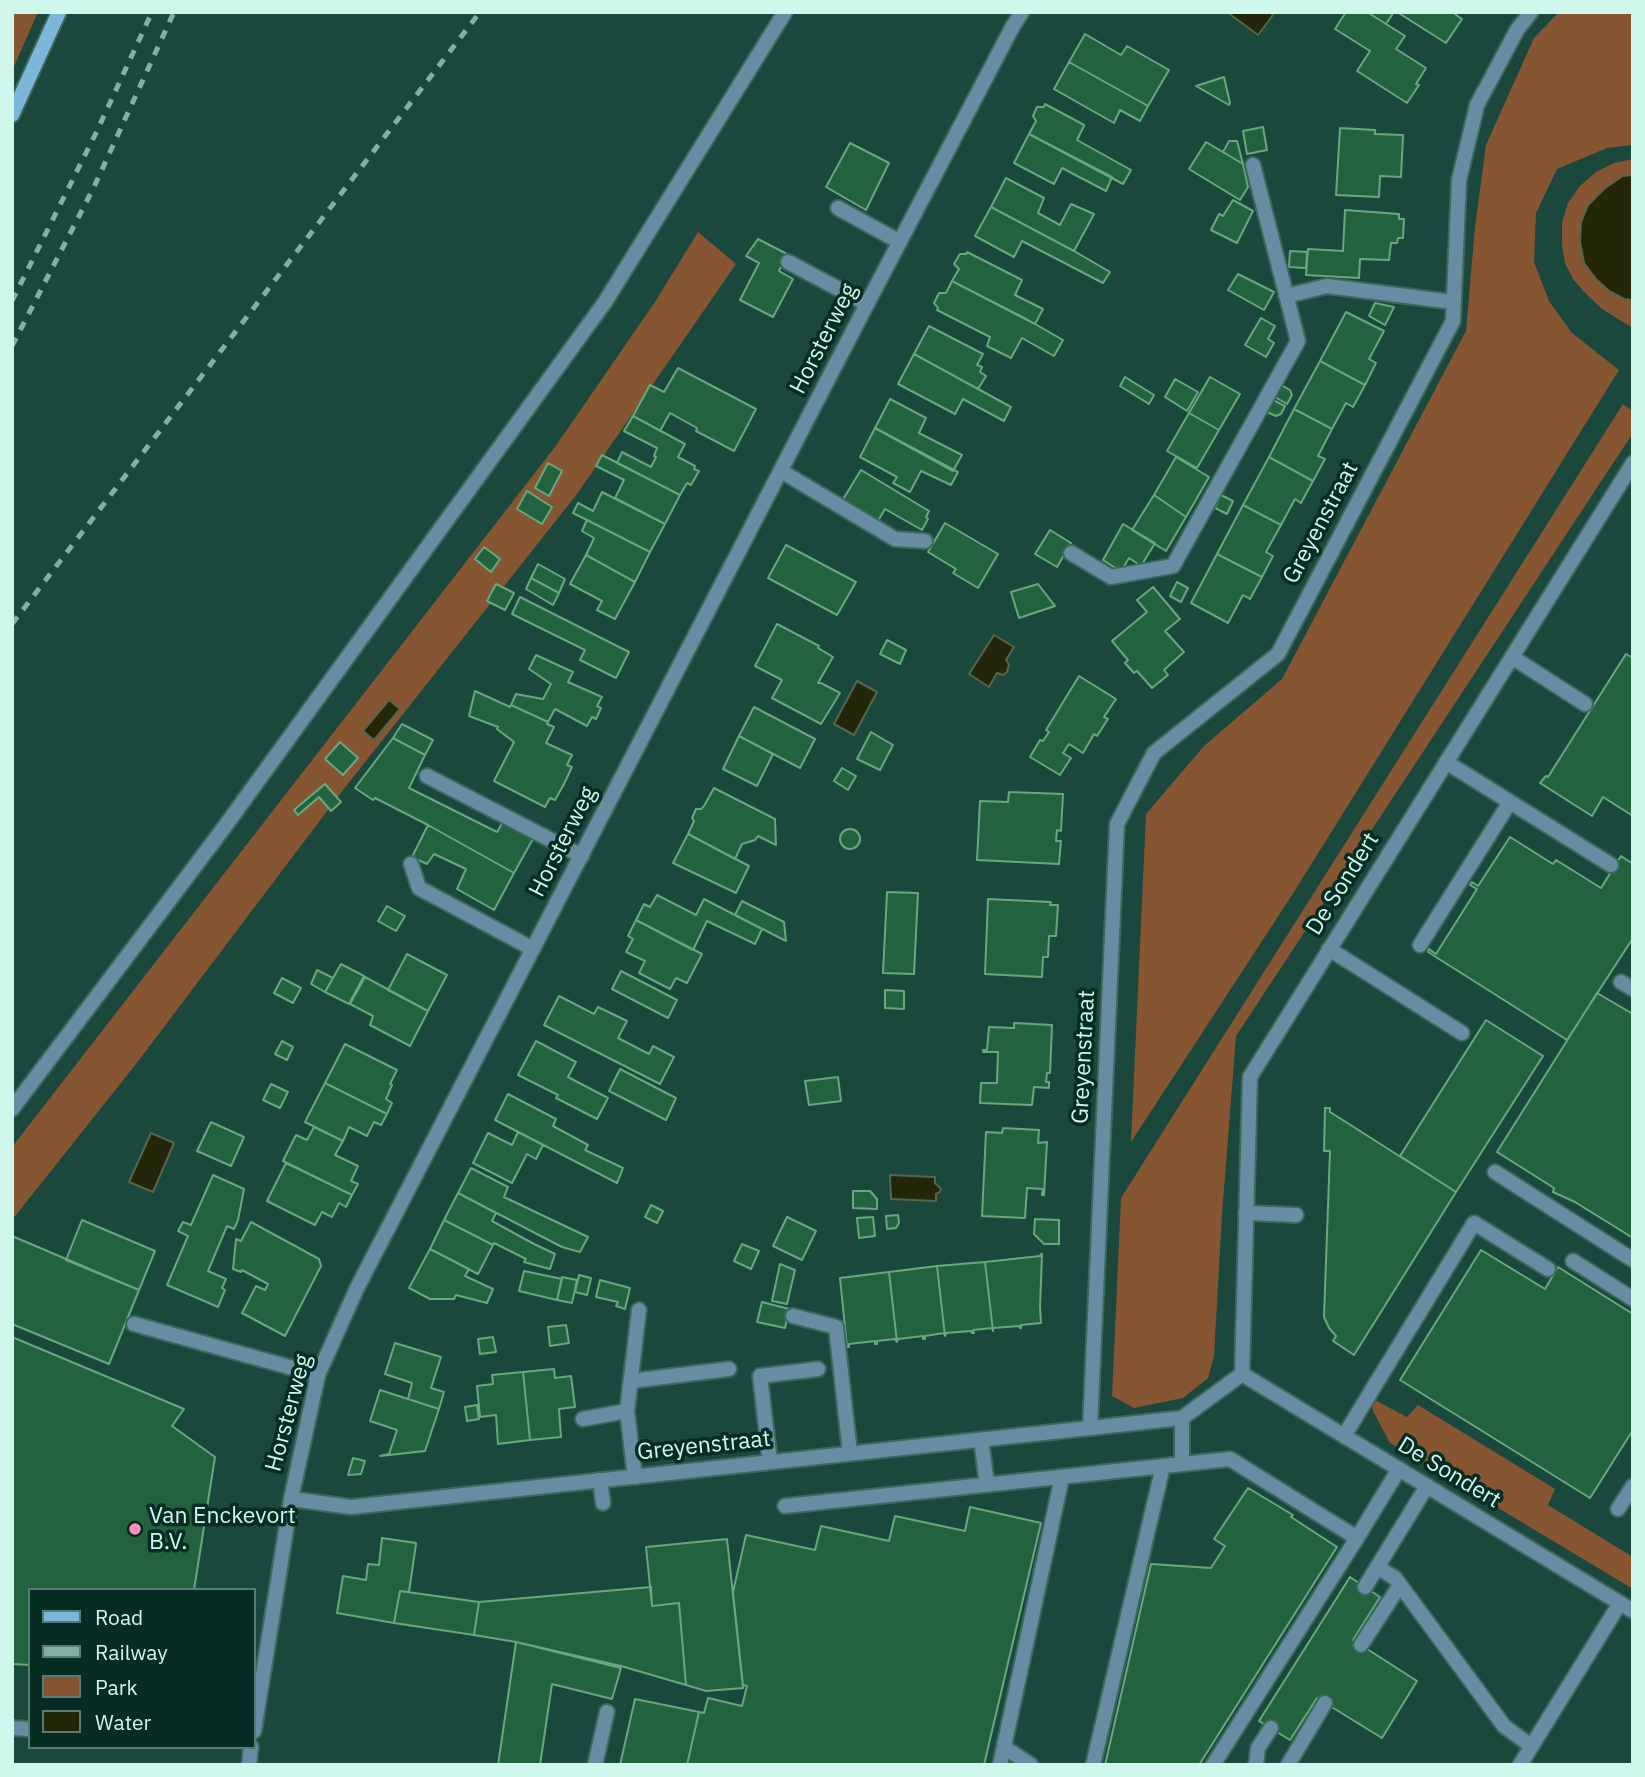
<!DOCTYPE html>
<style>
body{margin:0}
#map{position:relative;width:1645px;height:1777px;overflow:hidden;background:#1a483d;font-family:"IBM Plex Sans",sans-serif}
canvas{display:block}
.frame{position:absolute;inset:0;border:14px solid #cff7eb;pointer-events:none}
.legend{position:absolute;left:28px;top:1588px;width:228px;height:161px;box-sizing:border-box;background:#062c24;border:2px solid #567d74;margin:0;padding:9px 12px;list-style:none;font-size:21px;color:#cff7eb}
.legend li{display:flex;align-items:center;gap:14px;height:35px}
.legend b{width:35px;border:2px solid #567d74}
</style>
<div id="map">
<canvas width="1645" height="1777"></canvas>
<div class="frame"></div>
<ul class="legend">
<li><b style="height:9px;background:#7cb7da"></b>Road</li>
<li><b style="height:9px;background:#85afa4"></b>Railway</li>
<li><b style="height:19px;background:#865633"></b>Park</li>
<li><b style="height:19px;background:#232609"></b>Water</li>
</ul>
</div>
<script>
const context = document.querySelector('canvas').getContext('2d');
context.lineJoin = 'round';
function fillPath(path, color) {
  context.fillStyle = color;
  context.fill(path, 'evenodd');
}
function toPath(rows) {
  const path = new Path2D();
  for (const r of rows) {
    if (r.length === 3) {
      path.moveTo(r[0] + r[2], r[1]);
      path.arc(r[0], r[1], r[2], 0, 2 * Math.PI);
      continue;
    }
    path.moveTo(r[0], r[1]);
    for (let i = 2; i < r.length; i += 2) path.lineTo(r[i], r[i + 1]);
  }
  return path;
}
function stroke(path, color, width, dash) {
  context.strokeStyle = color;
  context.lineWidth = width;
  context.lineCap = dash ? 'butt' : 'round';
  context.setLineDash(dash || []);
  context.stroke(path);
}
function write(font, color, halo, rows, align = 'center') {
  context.font = font + ' "IBM Plex Sans",sans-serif';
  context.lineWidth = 7;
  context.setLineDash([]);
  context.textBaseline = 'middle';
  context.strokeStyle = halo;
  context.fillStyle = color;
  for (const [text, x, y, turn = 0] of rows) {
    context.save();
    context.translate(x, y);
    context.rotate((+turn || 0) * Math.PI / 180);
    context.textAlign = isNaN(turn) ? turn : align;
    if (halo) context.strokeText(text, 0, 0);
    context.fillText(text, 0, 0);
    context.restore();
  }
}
fillPath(toPath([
 [12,12,38,12,12,71],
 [1559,12,1633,12,1633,145,1607,148,1557,169,1536,213,1534,262,1549,301,1572,333,1619,370,1294,892,1131,1142,1146,814,1204,746,1282,679,1466,331,1475,227,1486,145,1534,38],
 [1633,159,1633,175,1623,176,1581,222,1580,242,1584,263,1624,299,1633,300,1633,328,1602,309,1586,294,1573,279,1565,263,1562,245,1562,223,1568,203,1580,186,1596,172,1614,163],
 [698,232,736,264,577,494,343,790,136,1064,12,1220,12,1147,555,447,655,302],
 [1623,404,1633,411,1633,433,1236,1036,1222,1214,1214,1356,1208,1378,1183,1398,1134,1408,1112,1396,1121,1198],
 [1371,1398,1407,1417,1418,1405,1555,1489,1548,1505,1633,1557,1633,1589,1390,1443,1373,1411]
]), '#865633');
const water = toPath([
 [1227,12,1270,12,1273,15,1258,35,1227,12],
 [1633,175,1633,300,1624,299,1609,291,1596,279,1584,263,1580,242,1581,222,1588,205,1605,188,1623,176,1633,175],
 [994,635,1014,647,1006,660,1009,664,1007,672,1003,675,997,673,989,687,969,674,994,635],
 [857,681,877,692,854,735,834,724,857,681],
 [389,700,400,709,374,740,363,731,389,700],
 [151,1133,174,1143,153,1192,129,1182,151,1133],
 [890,1175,935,1177,935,1183,941,1189,940,1192,936,1194,936,1201,891,1199,890,1175]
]);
fillPath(water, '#232609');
stroke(water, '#57654d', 2);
const building = toPath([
 [1346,12,1367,12,1405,36,1396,49,1426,68,1416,84,1419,85,1407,103,1357,71,1370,51,1335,29,1346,12],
 [1367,12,1394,12,1386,24,1367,12],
 [1397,12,1452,12,1462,19,1446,43,1397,12],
 [1085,34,1121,55,1127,46,1169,70,1148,106,1069,62,1085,34],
 [1069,62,1148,106,1140,121,1120,110,1114,123,1054,89,1069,62],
 [1224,77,1230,103,1229,105,1196,86,1224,77],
 [1045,104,1084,125,1084,126,1077,140,1131,170,1123,184,1029,134,1036,121,1033,116,1037,107,1044,107,1045,104],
 [1263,127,1267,150,1247,154,1243,131,1263,127],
 [1340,128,1375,130,1375,134,1403,135,1401,177,1380,176,1379,197,1336,195,1340,128],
 [1029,134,1112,177,1106,191,1062,168,1054,184,1014,163,1029,134],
 [1229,141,1237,141,1243,164,1223,152,1229,141],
 [1206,142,1243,164,1248,187,1240,200,1189,169,1206,142],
 [850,143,889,163,866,210,826,187,850,143],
 [1006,178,1044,198,1038,213,1060,225,1071,204,1094,214,1074,251,991,207,1006,178],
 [1233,200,1253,211,1237,243,1211,230,1219,214,1223,216,1233,200],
 [991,207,1074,251,1110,272,1103,283,1022,241,1014,257,975,236,991,207],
 [1345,210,1399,214,1399,219,1404,219,1403,238,1398,238,1397,243,1391,243,1389,260,1360,259,1359,278,1306,275,1308,249,1343,251,1345,210],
 [758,239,787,254,779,271,793,279,773,317,740,300,759,263,746,256,758,239],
 [1290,251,1307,252,1306,268,1289,267,1290,251],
 [967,252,1022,280,1015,295,1043,309,1035,324,952,281,959,269,954,264,960,254,966,254,967,252],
 [1238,274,1274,292,1264,310,1228,290,1238,274],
 [952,281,1028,320,1063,340,1054,356,1022,338,1011,358,987,346,990,337,937,310,938,308,934,303,939,293,946,293,952,281],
 [1375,303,1394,307,1385,325,1369,316,1375,303],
 [1346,312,1384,331,1369,359,1376,363,1365,385,1320,361,1346,312],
 [1261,318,1275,326,1268,339,1274,343,1266,357,1245,345,1261,318],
 [929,326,983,354,977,365,982,367,980,372,986,376,978,389,914,354,929,326],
 [914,354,1011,407,1004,421,963,399,955,414,898,384,914,354],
 [1320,361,1365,385,1353,407,1346,403,1332,429,1294,409,1320,361],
 [678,368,756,409,734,451,696,431,697,428,670,413,660,431,633,416,650,385,664,392,678,368],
 [1125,377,1154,395,1149,404,1120,386,1125,377],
 [1210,377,1240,394,1219,430,1189,413,1210,377],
 [1175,379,1198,392,1187,411,1165,397,1175,379],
 [1281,385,1290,390,1292,395,1287,404,1275,397,1281,385],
 [890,399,926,418,919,433,962,455,953,471,875,428,890,399],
 [1273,400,1285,406,1281,414,1276,416,1267,412,1273,400],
 [1294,409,1332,429,1318,456,1325,459,1313,481,1269,457,1294,409],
 [1189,413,1219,430,1197,468,1167,451,1189,413],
 [633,416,685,444,678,457,695,466,694,469,699,471,691,485,687,483,680,495,617,463,622,452,651,467,656,457,654,456,657,448,624,431,633,416],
 [875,428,958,472,951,485,921,471,910,492,893,483,897,477,860,457,875,428],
 [602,455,680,495,665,524,615,498,624,480,596,466,602,455],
 [1176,457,1209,477,1186,517,1154,495,1176,457],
 [1269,457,1313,481,1301,503,1295,499,1281,525,1243,505,1269,457],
 [548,463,562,471,549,496,535,488,548,463],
 [861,470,929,511,926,517,928,519,922,530,885,509,878,521,842,501,861,470],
 [527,491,552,507,542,524,517,509,527,491],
 [602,492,665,524,650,552,573,513,578,503,593,511,602,492],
 [1154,495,1186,517,1166,551,1132,530,1154,495],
 [1221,495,1233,501,1227,514,1215,508,1221,495],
 [1243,505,1281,525,1266,552,1273,556,1262,577,1217,554,1243,505],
 [587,520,650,552,635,582,586,555,594,538,582,531,587,520],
 [945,523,998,554,978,588,953,573,956,569,928,552,945,523],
 [1123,524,1155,543,1141,566,1129,558,1123,568,1117,569,1103,560,1123,524],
 [1050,530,1071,543,1057,567,1035,554,1050,530],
 [786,545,856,582,837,615,768,578,786,545],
 [484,547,500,559,491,572,475,559,484,547],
 [1217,554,1262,577,1250,599,1243,595,1228,623,1191,603,1217,554],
 [586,555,635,582,615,619,597,610,602,601,570,584,586,555],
 [538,564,565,579,559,593,531,578,538,564],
 [531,578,559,593,553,605,526,589,531,578],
 [1177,582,1188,588,1181,602,1170,596,1177,582],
 [496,584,514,593,505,610,487,601,496,584],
 [1038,584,1055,606,1019,618,1011,592,1038,584],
 [1153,587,1180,619,1165,631,1184,652,1164,670,1168,675,1152,688,1137,671,1134,673,1125,663,1128,660,1112,641,1147,612,1137,600,1153,587],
 [520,597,629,652,616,678,580,660,585,650,512,614,520,597],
 [777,624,819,646,818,648,833,657,818,683,821,683,840,693,821,724,772,698,782,680,755,666,777,624],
 [887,640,906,650,900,664,880,654,887,640],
 [1626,654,1633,658,1633,816,1603,797,1592,816,1540,783,1546,776,1548,777,1626,654],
 [536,655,573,672,568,682,602,697,597,706,601,708,596,719,592,717,587,726,555,709,548,722,511,705,516,694,543,699,551,684,529,669,536,655],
 [1079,676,1116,699,1104,717,1108,719,1097,736,1094,734,1083,753,1069,744,1063,753,1071,758,1060,775,1030,757,1040,740,1043,741,1049,732,1046,730,1079,676],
 [475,691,510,707,511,705,548,722,547,724,554,727,546,743,572,755,567,765,572,767,564,784,555,800,550,798,545,807,494,781,514,742,497,729,498,727,469,716,475,691],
 [754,707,815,739,800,768,739,736,754,707],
 [402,724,433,740,425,755,393,738,402,724],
 [871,732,893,745,880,770,857,759,871,732],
 [739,736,773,754,757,786,723,769,739,736],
 [393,738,425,755,409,788,497,832,504,820,534,837,514,873,428,825,375,798,373,800,355,788,393,738],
 [340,742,358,758,343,775,325,759,340,742],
 [842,768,856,776,848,790,834,781,842,768],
 [325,784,341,802,331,811,319,797,298,815,294,810,325,784],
 [714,788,775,819,776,845,758,836,755,840,742,844,735,859,688,834,694,821,692,818,696,809,701,809,704,806,714,788],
 [1009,792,1063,794,1061,831,1057,830,1056,841,1061,841,1059,864,977,860,980,801,1008,802,1009,792],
 [428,825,514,873,494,910,457,889,466,869,434,854,427,864,412,857,428,825],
 [850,839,10],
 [688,834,749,866,736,893,673,863,688,834],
 [1510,837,1553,864,1556,860,1601,888,1621,856,1633,864,1633,938,1567,1040,1428,952,1429,949,1436,954,1477,889,1470,885,1472,882,1478,886,1510,837],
 [887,892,918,893,914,974,883,973,887,892],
 [657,895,696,915,704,899,762,929,755,944,707,921,693,950,636,920,644,904,650,907,657,895],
 [988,899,1051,902,1050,905,1058,905,1056,936,1049,936,1048,957,1043,957,1042,977,985,974,988,899],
 [742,901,784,922,786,941,735,915,742,901],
 [387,906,405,916,396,931,378,921,387,906],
 [636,920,702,954,687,983,676,978,670,989,639,973,645,961,626,952,633,939,628,936,636,920],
 [407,954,447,975,428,1011,388,990,407,954],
 [341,964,364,976,349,1004,325,992,341,964],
 [317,970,333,978,325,992,311,984,317,970],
 [621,971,677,1000,668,1018,612,989,621,971],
 [365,977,428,1011,410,1046,370,1025,373,1016,350,1004,365,977],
 [282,978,301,988,293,1003,274,993,282,978],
 [885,990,904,991,904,1009,885,1008,885,990],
 [1597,993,1633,1014,1633,1238,1575,1202,1553,1192,1554,1188,1497,1152,1597,993],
 [559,996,594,1014,598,1007,627,1021,618,1038,649,1054,653,1046,674,1057,660,1084,544,1025,559,996],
 [1486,1020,1543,1056,1456,1192,1400,1156,1486,1020],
 [1014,1023,1052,1025,1050,1073,1047,1073,1046,1082,1049,1082,1049,1088,1034,1087,1032,1105,980,1103,981,1083,997,1083,998,1052,983,1052,983,1050,987,1050,989,1027,1014,1028,1014,1023],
 [282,1041,293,1047,287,1060,275,1054,282,1041],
 [536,1041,576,1062,568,1077,608,1098,597,1119,556,1098,558,1095,518,1075,536,1041],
 [345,1044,397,1070,390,1084,392,1085,386,1099,392,1103,387,1114,325,1083,345,1044],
 [620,1069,676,1098,666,1120,609,1091,620,1069],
 [838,1077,841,1101,809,1105,805,1081,838,1077],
 [325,1083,387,1114,381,1125,374,1122,367,1136,349,1127,343,1141,305,1122,325,1083],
 [271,1084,288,1092,280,1108,263,1100,271,1084],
 [508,1094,556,1119,553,1126,588,1145,585,1150,623,1168,617,1183,495,1120,508,1094],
 [1325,1108,1330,1108,1330,1112,1456,1192,1354,1355,1333,1341,1336,1336,1329,1328,1324,1317,1330,1151,1324,1151,1325,1108],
 [211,1122,244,1137,231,1166,197,1151,211,1122],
 [314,1127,343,1141,335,1155,358,1166,351,1181,358,1184,352,1195,283,1161,296,1135,307,1140,314,1127],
 [1003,1128,1039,1130,1038,1143,1047,1142,1044,1195,1042,1195,1043,1189,1027,1188,1025,1218,982,1216,986,1132,1002,1133,1003,1128],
 [518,1132,543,1145,536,1159,527,1154,512,1183,473,1163,488,1133,512,1145,518,1132],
 [286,1163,352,1195,346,1207,339,1203,332,1217,322,1212,315,1225,267,1201,286,1163],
 [471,1168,508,1187,504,1197,588,1237,580,1252,562,1247,458,1193,471,1168],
 [213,1175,244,1189,238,1220,234,1229,227,1226,208,1271,226,1279,222,1288,225,1290,218,1307,167,1285,188,1236,178,1231,183,1222,191,1225,213,1175],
 [853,1191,870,1191,877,1199,877,1209,853,1208,853,1191],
 [458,1193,496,1213,492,1221,534,1244,555,1254,550,1269,524,1262,526,1259,494,1243,493,1245,444,1220,458,1193],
 [651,1205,663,1211,657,1223,645,1217,651,1205],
 [898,1215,899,1223,896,1228,887,1229,886,1216,898,1215],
 [787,1217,816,1231,802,1260,773,1246,787,1217],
 [873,1217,875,1236,859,1238,857,1218,873,1217],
 [1035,1219,1059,1220,1059,1244,1044,1244,1034,1234,1035,1219],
 [82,1220,155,1251,139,1290,66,1260,82,1220],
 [444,1220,493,1245,478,1274,430,1249,444,1220],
 [251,1222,319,1259,321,1266,285,1336,242,1313,256,1286,265,1290,268,1284,242,1270,241,1272,233,1269,236,1239,241,1241,251,1222],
 [12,1236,139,1290,109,1364,12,1324,12,1236],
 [742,1244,759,1251,751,1269,734,1261,742,1244],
 [430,1249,469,1269,465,1276,493,1289,487,1303,456,1295,454,1299,430,1299,409,1288,430,1249],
 [1481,1250,1545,1289,1558,1267,1633,1314,1633,1430,1590,1498,1400,1380,1481,1250],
 [1041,1254,1042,1254,1040,1307,1041,1323,1021,1325,1021,1328,1020,1328,1019,1326,993,1328,993,1331,985,1262,1040,1256,1041,1254],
 [985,1262,993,1331,992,1328,973,1330,974,1333,972,1333,971,1331,946,1333,945,1336,937,1266,985,1262],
 [780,1264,795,1270,787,1304,772,1301,780,1264],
 [937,1266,945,1336,944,1333,925,1336,925,1339,923,1339,923,1336,898,1339,897,1342,889,1272,937,1266],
 [524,1271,562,1279,557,1300,519,1291,524,1271],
 [889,1272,897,1342,895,1339,877,1341,877,1344,875,1344,875,1341,849,1344,849,1347,847,1347,840,1278,889,1272],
 [579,1275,591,1278,587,1295,575,1292,579,1275],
 [562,1277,577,1280,572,1303,557,1300,562,1277],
 [600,1280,630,1288,625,1309,616,1306,618,1302,596,1297,600,1280],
 [762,1302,789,1309,785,1328,757,1322,762,1302],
 [566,1325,569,1343,550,1346,548,1327,566,1325],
 [12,1337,184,1409,172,1426,215,1457,194,1590,30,1590,30,1665,12,1664,12,1337],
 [493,1337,496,1352,480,1354,478,1339,493,1337],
 [395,1343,441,1357,431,1388,444,1392,439,1409,408,1399,412,1383,385,1374,395,1343],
 [554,1369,555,1378,571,1376,575,1407,559,1409,561,1437,530,1440,523,1372,554,1369],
 [523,1372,530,1440,498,1444,496,1415,480,1417,477,1386,493,1384,492,1375,523,1372],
 [380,1390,439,1409,425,1451,380,1456,389,1454,397,1430,370,1421,380,1390],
 [477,1405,479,1419,467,1421,465,1407,477,1405],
 [353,1458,365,1461,361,1474,348,1475,353,1458],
 [1248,1488,1293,1515,1291,1517,1337,1547,1199,1765,1105,1765,1151,1564,1211,1568,1225,1546,1214,1539,1248,1488],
 [970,1507,1041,1523,984,1765,687,1765,699,1712,704,1713,708,1698,742,1706,747,1686,743,1685,733,1592,746,1535,815,1550,821,1526,889,1541,895,1516,965,1531,970,1507],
 [382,1538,416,1543,416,1544,409,1592,400,1591,394,1623,337,1613,343,1576,366,1580,368,1564,379,1565,382,1538],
 [727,1539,743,1688,706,1691,686,1685,679,1603,652,1606,646,1547,727,1539],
 [1350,1577,1380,1597,1353,1640,1417,1681,1382,1738,1317,1698,1290,1740,1259,1721,1350,1577],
 [651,1587,652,1606,679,1603,686,1685,621,1666,516,1642,474,1635,479,1602,651,1587],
 [400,1591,479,1602,474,1635,394,1623,400,1591],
 [516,1642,621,1668,612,1699,552,1684,540,1765,498,1765,516,1642],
 [635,1699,699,1712,687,1765,620,1765,635,1699]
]);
fillPath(building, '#22623e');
stroke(building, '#68a880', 2);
const service = toPath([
 [838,208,900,242],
 [788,262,867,304],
 [1286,296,1327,286,1453,302],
 [781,471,895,539,925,541],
 [1071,553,1111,577,1173,566,1298,341,1253,165],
 [1512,657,1585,704],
 [1446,762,1611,865],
 [427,776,582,856],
 [411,864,419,888,533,949],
 [1420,945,1510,802],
 [1329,949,1462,1033],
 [1621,982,1633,989],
 [12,1109,223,829,605,302,785,12],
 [1495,1172,1633,1260],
 [1246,1213,1296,1215],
 [1573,1261,1633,1299],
 [793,1316,836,1327,850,1453],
 [134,1324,318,1375],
 [631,1381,729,1369],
 [1182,1418,1182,1464],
 [583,1419,627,1411],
 [1344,1436,1474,1223,1548,1269],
 [981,1440,987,1484],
 [770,1462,760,1376,818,1369],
 [635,1477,627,1411,639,1310],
 [600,1480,603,1503],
 [785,1506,1230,1459,1357,1538],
 [1618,1509,1633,1486],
 [1377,1567,1395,1578,1504,1726,1531,1746],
 [1365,1587,1427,1486],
 [1361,1645,1400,1585],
 [12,1728,30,1729],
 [1004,1747,1031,1765],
 [595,1765,607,1712],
 [1000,1765,1062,1477],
 [1093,1765,1163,1466],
 [1213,1765,1357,1538,1399,1469],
 [1256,1765,1258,1748,1271,1728],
 [1288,1765,1325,1703],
 [1520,1765,1620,1603]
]);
const minor = toPath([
 [1633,463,1250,1077,1242,1374,1633,1611],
 [1090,1428,1182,1418,1242,1374],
 [291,1499,351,1507,1090,1428,1117,824,1154,753,1278,654,1453,321,1459,180,1477,105,1517,30,1531,12],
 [254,1731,291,1499,318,1375,357,1288,867,304,1013,26,1022,12],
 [249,1765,251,1747]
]);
const secondary = toPath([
 [12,115,59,12]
]);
stroke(service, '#3b685c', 18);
stroke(minor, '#3b685c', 18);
stroke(secondary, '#3b685c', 18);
stroke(service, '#688ca2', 14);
stroke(minor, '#688ca2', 14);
stroke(secondary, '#7cb7da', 14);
stroke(toPath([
 [12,301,96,133,152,12],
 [12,346,94,187,174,12],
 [12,624,480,12]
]), '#85afa4', 5, [9, 9]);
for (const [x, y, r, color] of [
 [135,1529,7,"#fe8ebb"]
]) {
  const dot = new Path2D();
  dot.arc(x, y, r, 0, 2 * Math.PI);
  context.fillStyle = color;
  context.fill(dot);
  stroke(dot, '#062c24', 2.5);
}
write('23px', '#cff7eb', '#062c24', [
 ["Horsterweg",824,339,-63],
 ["Greyenstraat",1321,523,-62],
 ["Horsterweg",563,842,-63],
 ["De Sondert",1343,884,-58],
 ["Greyenstraat",1084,1057,-87],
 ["Horsterweg",289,1413,-75],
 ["Greyenstraat",704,1446,-6],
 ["De Sondert",1449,1473,31]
]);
write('23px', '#cff7eb', '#062c24', [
 ["Van Enckevort",149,1516],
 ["B.V.",149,1542]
], 'left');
</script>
